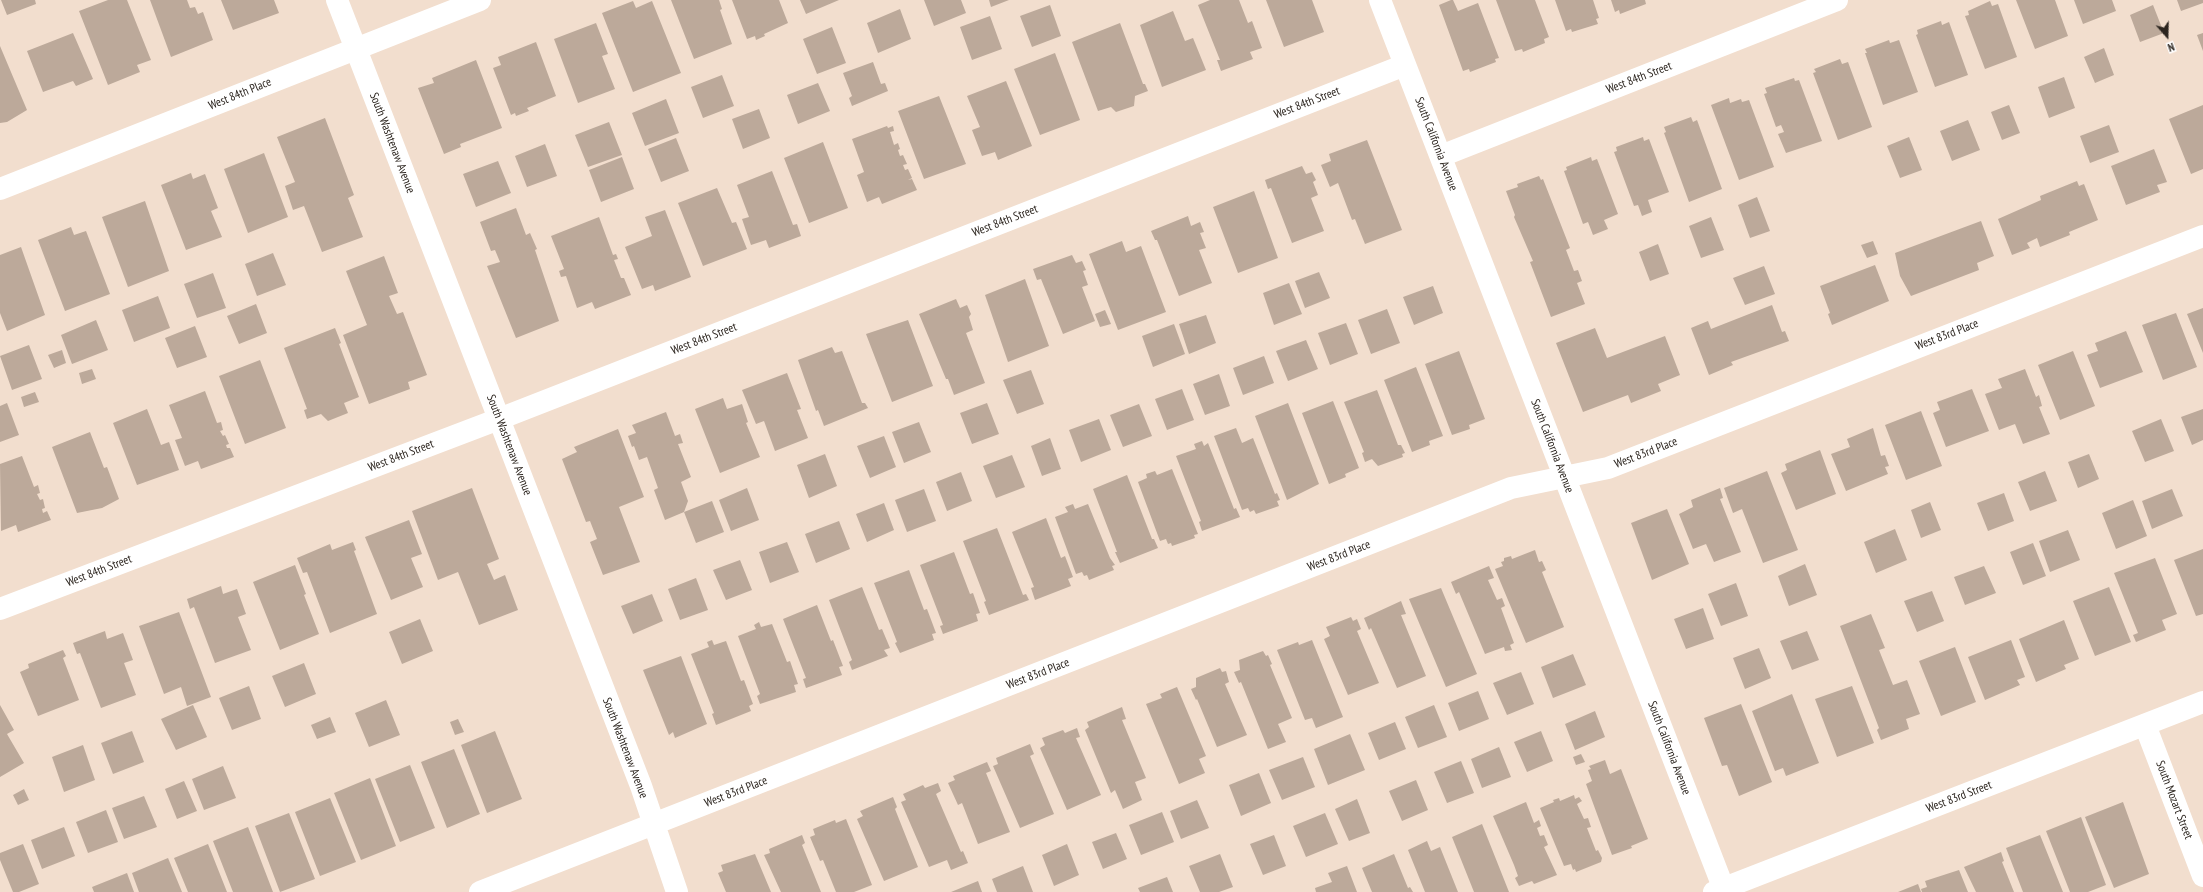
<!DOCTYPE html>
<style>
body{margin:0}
#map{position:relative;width:2203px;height:892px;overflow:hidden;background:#f2dece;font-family:"PT Sans Narrow",sans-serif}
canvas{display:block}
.north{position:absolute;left:2147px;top:16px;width:40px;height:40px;-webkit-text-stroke:3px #fff;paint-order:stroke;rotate:160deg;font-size:11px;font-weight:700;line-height:16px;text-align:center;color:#2c251f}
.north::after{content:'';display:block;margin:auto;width:14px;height:18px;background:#2c251f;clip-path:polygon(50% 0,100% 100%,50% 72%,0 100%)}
</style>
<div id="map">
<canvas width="2203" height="892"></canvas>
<div class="north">N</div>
</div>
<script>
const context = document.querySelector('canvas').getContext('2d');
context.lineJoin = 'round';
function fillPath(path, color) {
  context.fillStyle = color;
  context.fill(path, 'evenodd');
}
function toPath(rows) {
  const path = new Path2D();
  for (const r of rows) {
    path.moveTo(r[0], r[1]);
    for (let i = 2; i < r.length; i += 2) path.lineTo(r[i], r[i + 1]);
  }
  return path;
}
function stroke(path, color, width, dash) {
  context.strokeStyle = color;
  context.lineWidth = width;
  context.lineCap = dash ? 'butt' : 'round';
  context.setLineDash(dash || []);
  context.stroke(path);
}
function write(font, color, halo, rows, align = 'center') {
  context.font = font + ' "PT Sans Narrow",sans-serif';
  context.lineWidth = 4;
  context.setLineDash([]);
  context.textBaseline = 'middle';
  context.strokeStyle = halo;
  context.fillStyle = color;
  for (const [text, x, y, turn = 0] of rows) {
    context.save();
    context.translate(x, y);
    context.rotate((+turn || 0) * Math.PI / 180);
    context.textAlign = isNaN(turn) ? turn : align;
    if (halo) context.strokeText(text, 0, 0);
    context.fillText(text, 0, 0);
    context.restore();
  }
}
fillPath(toPath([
 [1,0,35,0,36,4,7,15],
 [108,0,127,0,151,60,137,65,140,72,108,85,79,11],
 [150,0,187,0,190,8,195,7,198,14,203,12,213,40,171,57],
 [221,0,274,0,279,13,233,30],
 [671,0,719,0,722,9,720,10,732,44,694,59],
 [732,0,779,0,788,23,764,34,765,36,756,40,755,36,747,39],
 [800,0,839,0,806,14],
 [924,0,961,0,966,13,934,26],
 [989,0,1009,0,991,7],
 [1210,0,1239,0,1248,23,1252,21,1262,48,1250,52,1253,59,1221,71,1217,60,1220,60,1198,5],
 [1266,0,1312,0,1324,32,1284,47],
 [1451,0,1453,0,1458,11,1478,3,1499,58,1495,59,1496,62,1470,72,1469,69,1463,71,1439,5],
 [1496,0,1535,0,1549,37,1544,39,1545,43,1523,52,1522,49,1515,51],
 [1555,0,1593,0,1599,18,1596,19,1598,24,1572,32,1571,29,1566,31],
 [1611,0,1645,0,1646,4,1620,14,1619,10,1615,12],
 [2016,0,2055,0,2068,36,2035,49],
 [2074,0,2112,0,2116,11,2083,24],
 [2177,0,2203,0,2203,3,2181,11],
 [633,1,636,8,652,1,681,73,633,92,602,13],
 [1990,1,1992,6,1998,4,2017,57,1985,69,1965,16,1969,15,1968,11],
 [1050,5,1061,36,1032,47,1020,16],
 [2153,5,2164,33,2140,42,2130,15],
 [900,9,911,39,878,53,867,23],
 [1173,11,1185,41,1193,38,1206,70,1162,87,1140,25],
 [990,16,1002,49,972,60,960,27],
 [1941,21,1942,25,1949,22,1968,75,1935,87,1916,35,1918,34,1917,30],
 [596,23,608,54,602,56,615,89,578,103,554,39],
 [1120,23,1143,84,1145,84,1148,91,1135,96,1134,106,1116,112,1111,107,1098,111,1072,42],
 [832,27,846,63,817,74,803,39],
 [73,33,93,79,76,86,73,81,43,92,27,51],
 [2203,33,2203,51,2197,35],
 [1889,40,1890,43,1899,40,1918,92,1883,105,1865,53,1867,53,1865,49],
 [536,42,556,96,527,108,529,111,516,116,515,113,511,115,493,68,501,65,498,57],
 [0,46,27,110,7,122,0,123],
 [2104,48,2114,75,2095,83,2084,57],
 [1055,53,1080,120,1040,135,1014,69],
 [1840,59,1842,64,1848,62,1872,127,1838,140,1813,73,1816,72,1814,69],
 [476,60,502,128,460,144,461,147,444,154,418,88,434,83,432,78],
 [873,62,881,84,885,83,888,91,852,106,849,98,852,96,843,73],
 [722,75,734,106,703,118,691,87],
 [2064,77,2075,108,2049,118,2038,87],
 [1794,78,1795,81,1799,80,1822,141,1786,153,1778,134,1784,132,1781,125,1776,127,1764,94,1767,93,1765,88],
 [1006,81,1032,146,998,160,995,152,982,156,972,130,980,127,967,96],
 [818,83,830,111,798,124,787,95],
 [939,96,966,164,924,179,898,111],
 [1729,98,1730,103,1741,99,1742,102,1749,100,1774,167,1739,180,1711,105],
 [666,99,679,133,645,146,632,113],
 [2009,105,2020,133,2002,140,1991,112],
 [2203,105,2203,169,2191,174,2169,119],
 [759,109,770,138,743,149,732,119],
 [1691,117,1693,122,1697,120,1722,189,1689,202,1664,133,1666,132,1664,127],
 [325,118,354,195,348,198,363,237,322,252,304,206,293,210,285,186,295,182,277,137],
 [1968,120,1980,150,1952,161,1940,131],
 [609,122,622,155,588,167,575,135],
 [2109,125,2119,152,2090,163,2080,136],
 [887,126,888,128,893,126,894,131,890,132,894,145,898,143,900,149,898,150,900,156,903,155,907,164,903,165,905,170,908,169,912,178,908,180,912,179,917,190,882,204,879,197,867,202,857,175,864,172,852,139],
 [1643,137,1644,141,1649,139,1669,192,1648,200,1652,212,1642,216,1638,205,1634,206,1614,152,1617,151,1616,147],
 [1909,137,1922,170,1900,178,1887,146],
 [676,138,689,171,661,182,648,149],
 [1367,140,1402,230,1365,244,1355,219,1352,220,1338,183,1330,187,1321,165,1331,161,1329,154],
 [823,142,848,208,809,223,784,158],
 [545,144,557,176,527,187,515,156],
 [2154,149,2167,182,2157,185,2160,192,2126,205,2111,166],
 [264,153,288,217,248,233,224,169],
 [622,157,634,189,601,202,589,170],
 [1591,157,1592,161,1597,159,1618,214,1604,220,1608,229,1593,235,1588,222,1583,224,1564,171,1567,170,1566,167],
 [498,161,511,193,476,207,463,174],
 [1302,166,1306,174,1312,172,1316,180,1313,182,1318,195,1311,198,1324,231,1292,243,1271,188,1268,189,1265,180],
 [772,171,793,225,797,224,801,236,769,248,766,240,751,245,742,219,749,217,737,185],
 [191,173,193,179,205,174,218,208,211,211,222,237,186,250,161,185],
 [1539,176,1541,180,1543,179,1570,248,1566,250,1574,271,1578,270,1582,281,1577,283,1585,304,1551,317,1530,262,1533,261,1514,217,1515,215,1506,191,1518,187,1517,184],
 [2077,181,2079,186,2084,184,2098,220,2069,232,2070,235,2040,247,2037,238,2027,243,2030,248,2012,255,1998,219,2041,200,2040,196],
 [717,188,732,223,736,222,747,249,703,266,678,203],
 [1254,191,1278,258,1238,273,1213,207],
 [1757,197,1770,231,1750,238,1738,205],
 [145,201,169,271,128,287,102,217],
 [516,208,526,235,530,233,537,249,535,250,559,321,516,338,487,266,500,262,495,250,491,251,480,222],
 [665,210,691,277,655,291,653,285,642,289,625,247,652,236,645,217],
 [1188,216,1191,226,1200,222,1204,232,1200,233,1206,248,1199,250,1212,283,1179,296,1157,240,1155,240,1151,231],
 [599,217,613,255,616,254,618,259,614,260,621,278,624,278,631,295,595,309,592,302,577,308,566,276,561,277,559,271,564,269,551,236],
 [1711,217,1724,250,1701,258,1689,226],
 [1981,221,1994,256,1977,263,1979,270,1911,296,1900,276,1895,253],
 [71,227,74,235,86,231,110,294,65,311,38,240],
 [1122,241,1126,252,1141,246,1166,312,1118,330,1089,254],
 [1873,241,1878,254,1867,258,1861,245],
 [1658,244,1669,274,1650,281,1639,252],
 [21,247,45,315,7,331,0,313,0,255],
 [273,253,286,285,257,296,245,264],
 [1072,255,1076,263,1082,261,1086,270,1083,271,1088,285,1082,287,1095,321,1063,334,1041,279,1037,280,1033,269],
 [384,256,398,293,389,296,397,314,403,312,427,375,408,382,410,389,369,404,343,335,367,325,346,271],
 [1875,265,1889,301,1832,325,1828,314,1830,313,1820,286],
 [1764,266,1775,294,1745,305,1733,278],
 [1319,272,1330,298,1305,308,1295,281],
 [213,273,226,308,197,318,184,284],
 [1025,279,1049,346,1008,362,985,295],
 [1289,283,1302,314,1274,325,1263,293],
 [1433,286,1443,313,1414,325,1403,297],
 [158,296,170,328,134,342,122,310],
 [956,299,960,308,967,305,971,314,969,317,973,330,966,333,985,383,954,395,948,379,946,379,919,314],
 [256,304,267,333,239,344,227,316],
 [1772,305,1782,332,1785,331,1789,341,1731,362,1733,365,1709,375,1691,328,1708,321,1711,329],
 [2203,308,2203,353,2187,314],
 [1387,309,1400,343,1371,354,1358,320],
 [1105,310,1111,324,1100,327,1095,314],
 [2176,313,2197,367,2163,380,2142,325],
 [1206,315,1216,343,1189,354,1179,324],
 [96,320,108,350,72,364,61,335],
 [908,320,933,386,892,402,866,334],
 [1346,323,1358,354,1330,365,1318,333],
 [1174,324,1185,354,1153,367,1142,336],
 [195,326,207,357,177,368,165,338],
 [335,328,341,343,339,344,359,397,344,403,348,413,328,421,321,414,307,419,304,410,307,409,284,348],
 [1595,328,1607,358,1665,336,1680,375,1658,384,1661,391,1631,403,1628,395,1583,412,1556,343],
 [2126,331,2143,372,2100,388,2087,355,2098,351,2095,343],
 [1306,340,1318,369,1288,381,1276,351],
 [29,345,42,379,12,390,0,356],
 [832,347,835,353,842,351,862,403,865,403,868,408,824,426,818,410,816,411,798,360],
 [62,350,66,363,54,368,48,355],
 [1459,351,1485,419,1469,425,1470,429,1452,435,1425,364],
 [2073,351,2095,406,2060,420,2038,365],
 [1264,356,1274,383,1243,395,1233,368],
 [260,360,286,428,245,444,219,376],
 [1416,367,1443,436,1429,441,1430,445,1412,452,1384,380],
 [92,369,96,379,82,384,79,373],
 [2025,369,2036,397,2039,395,2042,406,2039,407,2050,434,2023,444,2015,424,1999,430,1985,394,2002,388,1998,379],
 [1031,370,1044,404,1017,414,1003,380],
 [787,373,801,409,797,410,808,438,775,451,764,421,756,424,742,390],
 [1219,374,1230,406,1205,415,1193,384],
 [1182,389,1194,420,1167,430,1155,399],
 [1972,389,1989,431,1946,447,1933,413,1940,410,1937,402],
 [1377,390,1398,445,1401,445,1405,453,1402,454,1403,457,1378,466,1372,459,1365,462,1362,453,1364,452,1344,402],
 [205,391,217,423,221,422,223,430,220,431,223,436,225,435,229,444,226,445,227,448,230,448,234,457,201,469,198,461,185,466,175,440,182,438,169,405],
 [35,392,39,402,24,407,21,397],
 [723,398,727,409,742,404,748,422,746,423,760,457,720,473,695,409],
 [1333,401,1359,468,1345,474,1346,477,1329,484,1302,413],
 [7,403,19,435,0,442,0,406],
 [987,403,999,434,972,444,960,413],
 [1288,403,1319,484,1287,500,1255,416],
 [1139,404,1152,436,1123,447,1110,415],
 [147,409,161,445,169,442,179,470,137,485,113,423],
 [2203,409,2203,440,2192,445,2181,417],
 [1921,411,1942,466,1906,480,1885,425],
 [666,412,675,436,680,434,683,443,678,444,691,477,681,482,688,501,684,512,665,520,654,490,658,488,647,457,639,460,634,446,632,447,628,436,636,433,632,425],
 [1099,419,1111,450,1081,462,1069,430],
 [2161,419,2174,451,2145,462,2132,431],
 [919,422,931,452,904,463,892,432],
 [1236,428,1242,443,1253,438,1275,494,1277,493,1280,500,1277,501,1279,506,1256,514,1254,510,1250,512,1248,508,1242,510,1214,436],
 [1873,428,1881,456,1885,455,1889,466,1885,467,1888,474,1846,491,1831,454,1850,447,1847,439],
 [618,429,644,497,619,507,640,562,603,575,590,542,597,539,590,521,586,522,562,459,577,452,574,447],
 [90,432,104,468,107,467,119,499,102,508,77,513,52,447],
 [884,436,896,467,870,478,857,446],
 [1050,438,1061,469,1042,476,1031,446],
 [1202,441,1204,446,1208,443,1234,509,1236,508,1240,517,1202,531,1199,522,1201,521,1176,456,1196,449,1194,444],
 [1820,450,1836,494,1796,510,1781,473,1787,470,1785,464],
 [825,454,837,486,809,498,797,465],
 [2089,454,2099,479,2078,488,2068,462],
 [1012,455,1025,487,996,498,983,466],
 [22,456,34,487,38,485,40,493,37,494,40,500,43,499,45,508,42,509,43,513,47,511,51,520,18,532,16,525,1,531,0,464],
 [1172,469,1198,534,1194,535,1195,538,1172,546,1171,543,1168,544,1166,539,1160,541,1138,482,1147,478,1146,474,1155,471,1157,475],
 [1767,471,1798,550,1763,563,1742,509,1733,513,1724,488],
 [2045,471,2057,501,2030,511,2018,482],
 [961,472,972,501,947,511,936,482],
 [1127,475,1152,539,1154,539,1158,548,1120,563,1115,552,1117,552,1093,489],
 [472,488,499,559,487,564,494,580,505,575,518,610,479,625,458,572,438,580,412,511],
 [747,488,759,520,731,531,719,500],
 [1720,488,1723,498,1720,499,1741,552,1714,562,1706,544,1693,549,1679,514,1693,507,1691,500],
 [924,489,936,521,907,532,895,500],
 [2172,489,2183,516,2152,529,2142,501],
 [2004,493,2014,521,1988,531,1977,503],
 [2133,500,2147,536,2116,549,2102,513],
 [712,501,724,532,696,543,684,512],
 [1930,502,1941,530,1921,538,1911,510],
 [884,503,894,530,867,542,856,514],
 [1073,504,1075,509,1088,504,1110,558,1115,565,1112,566,1114,570,1089,580,1087,575,1084,576,1082,572,1076,574,1055,517,1068,512,1065,507],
 [1667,509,1689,564,1652,580,1631,523],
 [1046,518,1061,558,1065,556,1073,577,1068,579,1071,586,1035,600,1031,588,1034,587,1012,532],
 [409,520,422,554,411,558,423,587,391,600,365,537],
 [839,521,850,549,816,563,805,534],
 [997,528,1023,595,1026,594,1029,600,989,615,984,602,986,601,963,541],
 [1895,529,1907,560,1876,573,1864,542],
 [2068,530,2080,560,2050,572,2039,541],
 [353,542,356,550,354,551,377,614,330,633,307,572,303,573,297,558,330,544,332,550],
 [787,542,799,572,770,583,759,552],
 [2033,543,2046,576,2023,585,2010,552],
 [2203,549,2203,614,2196,616,2174,560],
 [1535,550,1539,562,1542,561,1546,570,1542,572,1564,627,1526,643,1495,569,1503,566,1501,562,1504,561,1504,558,1511,556,1512,559],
 [954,552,970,594,973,593,980,613,976,614,978,621,943,634,940,626,943,625,920,565],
 [2155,558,2177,614,2162,620,2166,630,2136,642,2133,635,2138,633,2114,573],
 [740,560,752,590,726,600,713,570],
 [1805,564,1817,595,1789,606,1778,576],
 [295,565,306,594,304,595,319,634,280,650,253,582],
 [1489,566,1494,578,1488,580,1497,600,1502,598,1505,606,1501,608,1514,643,1510,645,1512,650,1505,651,1504,647,1485,654,1459,592,1456,594,1451,582],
 [1984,566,1996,593,1965,605,1954,577],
 [909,570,924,610,927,609,936,633,932,634,934,640,900,653,895,643,897,642,874,583],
 [696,578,708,610,680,620,668,589],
 [1736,583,1748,616,1721,626,1708,594],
 [221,586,223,594,237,589,246,614,238,617,251,650,215,663,194,607,190,609,187,599],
 [862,587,879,630,882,629,890,648,884,650,888,656,852,670,849,662,852,660,829,600],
 [2109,587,2131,642,2095,656,2073,601],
 [1441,588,1477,674,1446,687,1409,599],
 [1932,591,1944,621,1917,632,1904,601],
 [652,594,663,621,633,634,621,606],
 [1401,601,1406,614,1401,615,1426,676,1397,688,1371,628,1369,630,1364,618],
 [817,605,831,641,833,640,843,666,839,667,842,675,806,688,803,679,806,678,783,619],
 [1703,608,1714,639,1686,649,1674,619],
 [179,612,211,697,187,706,181,687,164,694,139,626],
 [1871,614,1885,648,1879,650,1893,685,1907,680,1920,714,1906,719,1909,729,1881,740,1877,730,1879,728,1840,626],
 [1351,617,1353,621,1357,619,1361,629,1357,631,1379,683,1348,695,1324,639,1330,636,1326,627],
 [420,619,433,651,402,664,389,632],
 [2064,620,2079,659,2064,665,2066,669,2036,682,2019,639],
 [759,622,761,627,772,624,787,662,790,661,798,684,794,685,796,692,760,704,757,696,760,694,738,636,756,629,754,625],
 [105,631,107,639,123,633,133,660,124,663,136,695,101,708,80,653,77,654,73,643],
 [1807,631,1819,660,1792,670,1780,641],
 [712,640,714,645,726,641,741,681,744,680,753,704,749,706,751,711,716,725,712,714,714,713,691,654,709,647,707,642],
 [1312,640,1343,717,1316,728,1312,718,1305,720,1277,650,1298,642,1299,645],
 [2011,640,2025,677,2017,680,2020,685,1985,700,1968,657],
 [1955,647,1976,702,1941,716,1919,661],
 [1759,648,1771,678,1745,689,1733,658],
 [63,650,66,656,63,658,79,700,38,716,20,672,29,668,28,664],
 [1263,651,1266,656,1268,655,1272,664,1270,665,1292,718,1278,724,1286,742,1268,749,1241,682,1239,683,1234,672,1240,670,1239,660],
 [1573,654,1586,685,1553,698,1541,667],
 [681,656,707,724,675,738,673,732,669,735,643,670],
 [304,663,316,694,285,707,272,676],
 [1220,668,1222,672,1226,671,1229,682,1225,684,1247,735,1217,747,1197,699,1196,700,1191,689,1196,687,1196,678],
 [1521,672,1534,704,1507,715,1493,683],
 [249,686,261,719,232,730,219,698],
 [1852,686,1874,743,1837,757,1815,699],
 [1177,687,1206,756,1199,759,1205,773,1179,784,1146,704,1162,698,1160,694],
 [1478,691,1489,719,1459,731,1448,703],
 [1792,694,1819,763,1786,776,1783,768,1775,771,1752,711],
 [386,700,400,735,369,747,355,713],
 [1741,704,1772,782,1739,796,1727,765,1722,766,1704,718],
 [0,705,14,730,7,734,24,763,0,777],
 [193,705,207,737,176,750,161,719],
 [1434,705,1447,737,1418,748,1405,717],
 [1122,707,1126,719,1122,720,1146,778,1135,782,1142,800,1123,809,1115,790,1111,793,1085,730,1089,727,1087,722],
 [1595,711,1605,737,1575,750,1565,724],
 [330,717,336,732,317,739,311,725],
 [458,719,464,732,455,735,450,722],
 [1395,722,1406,749,1379,760,1368,733],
 [1077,728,1080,737,1076,738,1101,795,1067,810,1040,748,1045,745,1042,738,1063,730,1065,733],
 [132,731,144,762,113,774,101,743],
 [495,731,522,799,487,813,461,745],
 [1541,731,1553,761,1527,772,1514,742],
 [1350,734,1365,770,1328,785,1314,749],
 [1030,744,1034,754,1030,756,1054,814,1020,828,993,766,998,764,996,758],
 [83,745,95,780,64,792,52,757],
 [1499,747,1511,777,1482,788,1471,759],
 [454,749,480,814,447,828,421,762],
 [1581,754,1585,762,1576,765,1573,757],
 [1303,757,1315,787,1282,800,1269,770],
 [1605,760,1610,774,1621,769,1648,839,1631,846,1632,848,1612,855,1586,784,1592,781,1588,770,1591,769,1589,766],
 [1461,761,1474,793,1447,803,1434,772],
 [987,762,991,771,986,773,1010,832,978,844,962,803,958,805,948,783,955,780,953,776],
 [410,765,435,828,400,842,375,779],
 [223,766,236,798,204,810,192,779],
 [1259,773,1271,803,1241,816,1229,785],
 [370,778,396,846,361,860,334,793],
 [1416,780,1428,810,1402,821,1389,791],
 [184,781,197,811,177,819,165,789],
 [938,783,941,791,936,794,961,852,963,851,968,863,951,870,947,860,929,867,901,802,906,800,903,794,923,785,925,788],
 [24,789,29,800,18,805,13,795],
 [1574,795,1575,799,1579,797,1582,801,1577,804,1584,819,1588,818,1591,827,1587,828,1596,851,1598,850,1602,858,1601,862,1576,872,1575,869,1573,870,1571,864,1564,866,1540,808,1554,802,1553,800,1559,798,1560,801],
 [144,796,157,827,124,839,112,808],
 [893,797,897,807,895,809,918,867,884,881,857,819,863,816,860,811],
 [330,798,356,862,320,876,295,812],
 [1357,799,1370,833,1349,841,1335,809],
 [1197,800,1209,828,1181,839,1170,811],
 [1526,802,1534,823,1539,820,1541,826,1537,828,1540,836,1544,835,1548,845,1544,847,1557,875,1534,884,1532,881,1519,886,1515,878,1518,876,1514,865,1493,816],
 [2123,802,2149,874,2114,888,2085,817],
 [106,810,118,842,88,853,76,822],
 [1162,812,1174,842,1141,855,1129,825],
 [289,813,315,879,280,892,255,826],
 [1325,813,1338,844,1306,857,1293,826],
 [2081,817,2106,885,2088,892,2070,892,2046,831],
 [846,819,872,885,854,892,836,892,823,860,820,861,810,837,815,835,813,829,835,820,836,823],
 [1482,824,1509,892,1474,892,1452,837],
 [64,827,75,856,42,869,31,840],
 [248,827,273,892,233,892,213,841],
 [1116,833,1127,859,1103,869,1092,842],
 [802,835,805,843,802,845,821,892,781,892,764,855,770,853,769,849],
 [1274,835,1286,866,1263,875,1250,844],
 [2040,835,2063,892,2023,892,2006,848],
 [1427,841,1431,851,1440,847,1458,892,1425,892,1408,850],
 [23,844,39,884,19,892,13,892,0,860,0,853],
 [208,844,227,892,188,892,174,858],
 [1067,844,1079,875,1054,886,1042,855],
 [2001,852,2004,861,2002,862,2014,892,1976,892,1964,867],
 [755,854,771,892,726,892,718,873,723,871,721,865],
 [1220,854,1233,887,1219,892,1200,892,1189,866],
 [1394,854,1408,888,1410,887,1413,892,1372,892,1362,868],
 [168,858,182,892,139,892,132,873],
 [1023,866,1033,892,997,892,992,879],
 [1347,866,1357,892,1316,892,1315,888,1332,882,1328,873],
 [1959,870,1968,892,1922,892,1921,889,1927,887,1925,881],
 [127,873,134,892,94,892,92,887],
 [1167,877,1173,892,1140,892,1138,888],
 [978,881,982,892,951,892],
 [1918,884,1921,892,1898,892]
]), '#bca99a');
stroke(toPath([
 [337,0,641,786,677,892],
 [1380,0,1725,892],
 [1441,156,1837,0],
 [0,189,480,0],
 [0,609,499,419,1405,65],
 [2145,725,2203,876],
 [480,892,1511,488,1608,468,2203,236]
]), '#fff', 22);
stroke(toPath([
 [1714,892,2203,702]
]), '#fff', 22);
write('12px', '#2c251f', '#fff', [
 ["West 84th Street",1639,78,-21],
 ["West 84th Place",240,94,-22],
 ["West 84th Street",1307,103,-21],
 ["South Washtenaw Avenue",392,143,69],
 ["South California Avenue",1436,144,69],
 ["West 84th Street",1005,221,-21],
 ["West 83rd Place",1947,335,-21],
 ["West 84th Street",704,339,-21],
 ["South Washtenaw Avenue",509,445,69],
 ["South California Avenue",1552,446,69],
 ["West 83rd Place",1646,453,-21],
 ["West 84th Street",401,456,-21],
 ["West 83rd Place",1339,556,-21],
 ["West 84th Street",99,571,-21],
 ["West 83rd Place",1038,674,-21],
 ["South Washtenaw Avenue",625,748,69],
 ["South California Avenue",1669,748,69],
 ["West 83rd Place",736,792,-21],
 ["West 83rd Street",1959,797,-21],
 ["South Mozart Street",2174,800,69]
]);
</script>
